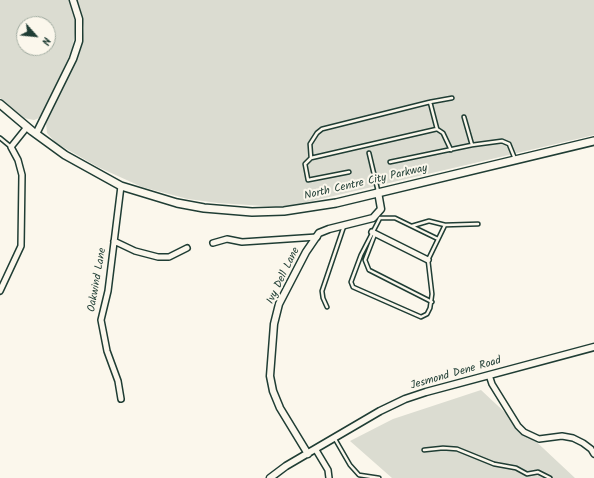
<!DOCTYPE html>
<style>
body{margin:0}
#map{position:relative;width:594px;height:478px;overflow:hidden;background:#fbf7ec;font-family:Kalam,sans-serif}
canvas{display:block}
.north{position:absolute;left:16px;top:16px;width:40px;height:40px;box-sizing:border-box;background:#fbf7ec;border:1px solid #a3ada2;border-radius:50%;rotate:117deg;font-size:11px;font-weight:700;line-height:16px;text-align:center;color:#1f3d34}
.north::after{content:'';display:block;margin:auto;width:14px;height:18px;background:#1f3d34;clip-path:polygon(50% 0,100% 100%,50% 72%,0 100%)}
</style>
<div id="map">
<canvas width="594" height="478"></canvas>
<div class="north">N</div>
</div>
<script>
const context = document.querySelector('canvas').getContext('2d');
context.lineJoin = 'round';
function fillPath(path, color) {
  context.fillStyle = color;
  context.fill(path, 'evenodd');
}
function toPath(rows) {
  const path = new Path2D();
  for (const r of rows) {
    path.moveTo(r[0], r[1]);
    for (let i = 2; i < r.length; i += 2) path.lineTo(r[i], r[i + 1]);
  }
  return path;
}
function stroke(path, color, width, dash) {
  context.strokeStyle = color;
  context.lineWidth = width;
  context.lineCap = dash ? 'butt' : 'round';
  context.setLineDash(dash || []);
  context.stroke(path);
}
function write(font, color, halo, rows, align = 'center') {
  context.font = font + ' Kalam,sans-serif';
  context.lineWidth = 4;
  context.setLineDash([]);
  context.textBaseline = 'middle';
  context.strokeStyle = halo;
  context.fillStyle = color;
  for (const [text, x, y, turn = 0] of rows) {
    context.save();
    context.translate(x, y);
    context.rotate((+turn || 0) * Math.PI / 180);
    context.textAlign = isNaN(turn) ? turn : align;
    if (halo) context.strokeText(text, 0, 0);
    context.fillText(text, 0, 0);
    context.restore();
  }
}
fillPath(toPath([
 [0,0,69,0,73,11,76,21,75,33,72,49,56,86,39,118,34,120,24,118,0,98],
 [24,24,48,24,48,48,24,48],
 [76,0,594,0,594,135,291,206,264,206,218,203,188,199,142,187,98,167,56,143,47,133,46,123,82,44,84,28,81,13],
 [481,390,575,478,392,478,350,441,393,419]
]), '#dbdcd1');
const service = toPath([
 [430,102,322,129,317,133,310,144,311,158,437,129],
 [464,117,472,145],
 [0,138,11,147],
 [451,150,443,133,437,129,430,102,452,98],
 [369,153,378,191],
 [311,158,305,164,308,180,349,172],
 [390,162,472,145,502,141,509,144,515,159],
 [412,226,429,221,445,225,478,224],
 [375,234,365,260,369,270,432,302],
 [438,239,395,218,380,218,361,255,351,282,353,287,421,317,427,314,430,308,432,294,428,260,445,225],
 [327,307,323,298,322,291,344,226],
 [335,439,350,465,359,475,379,478],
 [424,450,443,448,457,449,494,464,516,468,527,474,538,472,550,478]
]);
const minor = toPath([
 [121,186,108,291,101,320,107,351,118,381,121,399],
 [372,232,428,260],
 [114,241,135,251,158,257,169,257,187,248],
 [213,243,227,239,242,242,317,237],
 [0,291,21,246,22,175,18,160,11,147,27,127],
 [489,375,492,384,518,426,524,432,539,439,562,436,573,438,583,443,591,449,594,454],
 [316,450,328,470,329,478]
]);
const tertiary = toPath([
 [36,134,73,59,79,41,79,19,73,0],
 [308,454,280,408,273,391,270,376,274,324,279,304,306,252,319,233,329,229,373,218,381,209,378,192],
 [270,478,286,466,380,411,405,399,426,392,594,347]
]);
const secondary = toPath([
 [0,104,32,131,65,155,121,186,177,203,204,208,252,212,284,211,336,203,594,141]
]);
stroke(service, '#1f3d34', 5.5);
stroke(minor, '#1f3d34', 8);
stroke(tertiary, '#1f3d34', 9);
stroke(secondary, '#1f3d34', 10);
stroke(service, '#fbf7ec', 2.5);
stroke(minor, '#fbf7ec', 5);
stroke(tertiary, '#fbf7ec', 6);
stroke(secondary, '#fbf7ec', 7);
write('11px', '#1f3d34', '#fbf7ec', [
 ["North Centre City Parkway",366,183,-13],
 ["Ivy Dell Lane",284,276,-64],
 ["Oakwind Lane",98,280,-80],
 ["Jesmond Dene Road",456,374,-16]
]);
</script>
